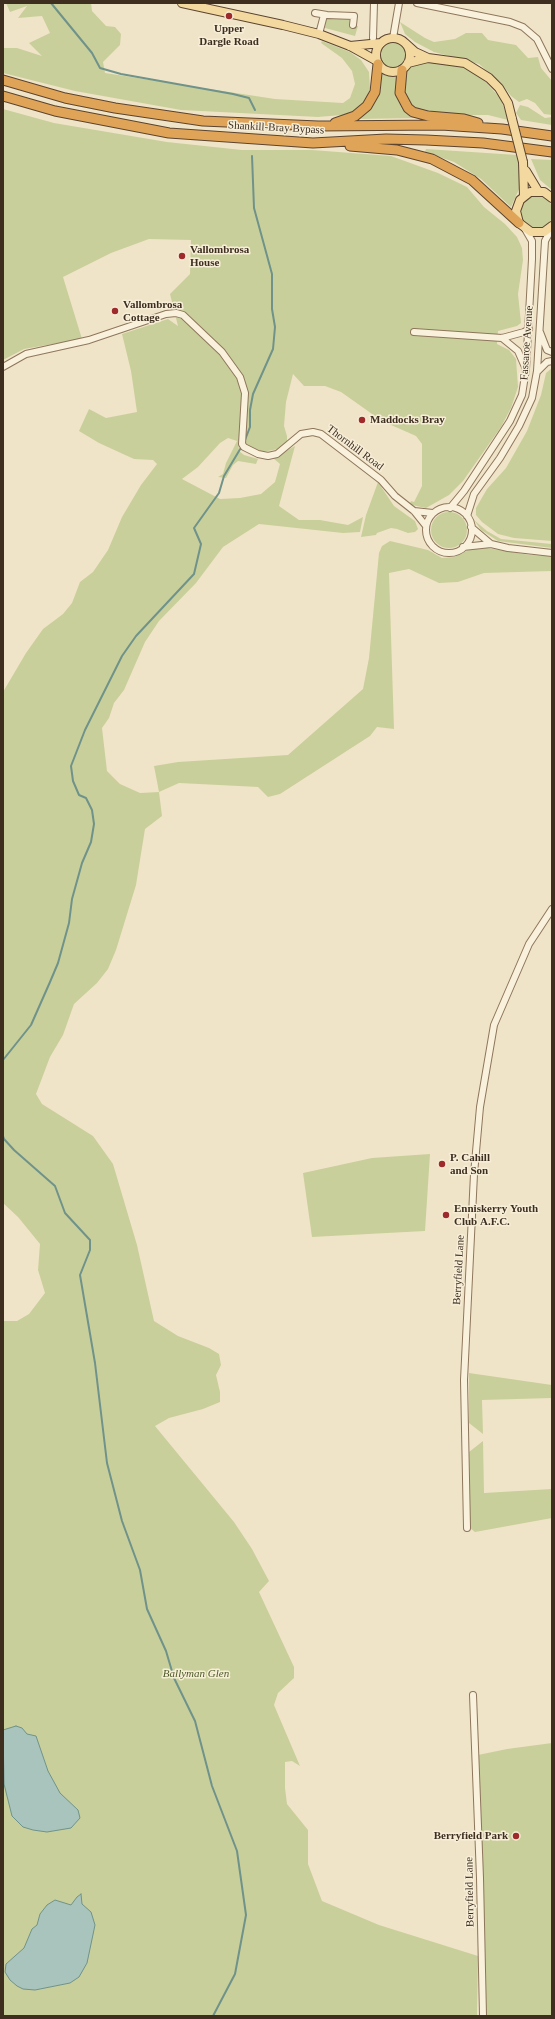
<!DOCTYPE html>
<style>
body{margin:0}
#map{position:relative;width:555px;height:2019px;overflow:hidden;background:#f0e4c8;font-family:"Times New Roman",serif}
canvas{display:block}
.frame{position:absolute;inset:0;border:4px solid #3d2e20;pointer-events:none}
</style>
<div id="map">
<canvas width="555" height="2019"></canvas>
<div class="frame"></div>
</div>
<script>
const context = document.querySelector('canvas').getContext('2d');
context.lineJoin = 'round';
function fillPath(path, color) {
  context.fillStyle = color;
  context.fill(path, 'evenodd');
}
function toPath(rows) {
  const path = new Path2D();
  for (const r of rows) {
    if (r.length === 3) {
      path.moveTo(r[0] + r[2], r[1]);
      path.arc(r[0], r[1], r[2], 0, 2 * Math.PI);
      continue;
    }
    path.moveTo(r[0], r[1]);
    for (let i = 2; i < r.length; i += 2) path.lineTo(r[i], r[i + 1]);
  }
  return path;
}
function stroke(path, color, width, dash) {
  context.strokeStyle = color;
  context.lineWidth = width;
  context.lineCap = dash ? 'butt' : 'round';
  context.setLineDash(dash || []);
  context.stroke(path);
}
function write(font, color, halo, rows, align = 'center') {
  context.font = font + ' "Times New Roman",serif';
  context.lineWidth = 3;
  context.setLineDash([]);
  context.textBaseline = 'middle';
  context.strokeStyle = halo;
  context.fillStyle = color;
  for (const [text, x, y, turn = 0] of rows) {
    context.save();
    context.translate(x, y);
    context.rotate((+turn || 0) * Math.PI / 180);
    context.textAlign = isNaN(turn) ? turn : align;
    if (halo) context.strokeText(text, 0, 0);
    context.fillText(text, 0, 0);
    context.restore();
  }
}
fillPath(toPath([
 [6,3,91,3,92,11,106,26,115,27,121,34,120,45,103,62,105,73,275,99,343,103,350,98,355,84,352,71,342,58,321,43,322,41,350,52,361,60,369,72,370,88,366,101,356,111,342,115,318,117,181,110,75,91,3,73,3,48,17,48,42,56,29,43,50,33,42,16,18,18,27,6,10,12],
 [327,18,351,19,351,25,358,26,355,36,325,28,323,27],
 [400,22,425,38,434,42,455,39,466,33,482,33,488,40,516,45,528,58,538,57,541,68,552,81,552,115,544,114,535,103,527,99,519,102,511,96,501,83,479,64,434,52,415,42,405,34],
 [393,55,13],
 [428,61,460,66,472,71,484,80,501,99,508,120,488,115,451,115,416,111,406,101,403,79,407,71,413,65],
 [381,74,388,76,397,76,396,93,417,116,416,118,358,119],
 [520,105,528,107,545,118,552,117,552,125,521,120,516,113],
 [3,109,54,123,167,142,242,150,312,150,391,156,438,173,467,187,484,207,505,224,517,237,522,248,523,260,518,294,521,323,517,326,498,331,497,344,509,350,516,359,518,387,511,408,501,427,463,481,449,495,426,508,412,505,410,503,411,501,414,502,422,486,422,444,416,436,382,421,341,392,325,386,304,386,293,374,286,402,284,426,287,436,287,441,278,449,263,452,248,446,244,440,238,440,239,451,244,455,258,459,256,464,238,461,233,465,226,478,218,477,223,474,226,463,237,441,228,438,220,443,198,467,182,479,220,499,240,498,261,494,275,482,280,464,273,458,295,446,279,506,299,520,320,520,348,525,363,517,360,532,343,533,259,524,223,547,196,583,159,621,145,642,124,690,114,703,109,718,102,728,107,771,120,784,140,793,159,792,154,766,178,762,288,755,363,689,369,658,379,553,382,546,390,541,428,550,442,558,454,557,475,547,481,547,530,555,552,556,552,571,484,573,458,582,439,583,409,569,389,573,394,729,377,727,370,736,280,794,268,797,258,787,179,783,159,792,162,816,145,829,136,885,116,950,108,969,97,983,74,1004,63,1035,50,1057,36,1094,42,1104,93,1136,113,1164,137,1245,154,1321,178,1336,209,1348,219,1354,221,1365,216,1375,220,1392,220,1402,203,1409,169,1418,155,1426,234,1522,252,1549,269,1581,259,1592,294,1667,294,1678,278,1693,274,1705,300,1766,292,1761,285,1762,285,1788,287,1804,308,1830,308,1864,322,1901,379,1925,478,1956,477,2016,3,2016,3,1321,17,1321,29,1314,45,1293,38,1270,40,1244,18,1217,3,1203,3,692,26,653,43,629,63,614,72,603,80,582,93,572,108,550,122,517,141,485,157,464,153,460,134,459,99,443,79,431,89,409,106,418,137,412,131,371,122,334,168,319,178,326,170,294,190,274,191,240,149,239,111,253,63,277,82,339,24,349,3,360],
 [426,149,517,155,520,166,520,187,511,207,481,179,454,162,425,152],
 [531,159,552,160,552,190,540,180],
 [537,212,16],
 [552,368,552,541,514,538,498,534,482,522,476,515,476,508,487,489,506,468,527,431,541,395,546,373],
 [378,482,394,506,415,521,418,529,415,532,408,533,397,529,391,528,377,533,376,535,361,537,366,515],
 [449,530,18],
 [474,520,487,531,501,539,552,544,552,548,498,541,481,530],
 [430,1154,425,1231,312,1237,303,1173,372,1158],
 [469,1373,552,1385,552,1398,482,1400,483,1434,469,1423],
 [483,1441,484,1493,552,1489,552,1518,475,1532,470,1528,469,1452],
 [552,1743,552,2016,484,2016,478,1755,507,1749]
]), '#c9cf9b');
const water = toPath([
 [16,1726,22,1728,27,1734,36,1736,48,1771,60,1793,78,1810,80,1818,71,1828,47,1832,33,1830,23,1827,12,1816,4,1784,3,1730,16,1726],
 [81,1894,82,1904,91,1912,95,1925,87,1963,79,1977,70,1983,35,1990,23,1989,17,1986,10,1980,5,1972,6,1964,24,1948,32,1929,37,1925,40,1914,47,1905,55,1900,71,1905,77,1897,81,1894]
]);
fillPath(water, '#a9c4bc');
stroke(water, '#6f938a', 1);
stroke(toPath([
 [51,3,92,53,100,68,121,74,233,94,249,98,255,110],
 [245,440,250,427,250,410,253,394,273,349,275,327,272,309,272,274,254,208,252,156],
 [3,1060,31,1025,50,982,58,963,69,923,72,899,82,863,91,842,94,824,92,810,86,798,79,795,73,781,71,766,85,730,122,656,136,636,194,574,201,544,194,528,219,493,224,476,242,446],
 [3,1136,4,1139,14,1150,55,1186,65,1213,90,1240,90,1250,80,1275,95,1363,107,1463,122,1521,140,1570,147,1609,166,1651,174,1678,195,1721,212,1786,237,1851,246,1915,235,1974,213,2016]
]), '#6f938a', 2);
const minor = toPath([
 [417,3,510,22,523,27,537,39,552,69],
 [315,13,327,15,354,16,353,25],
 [319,34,324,15],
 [373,38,374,3],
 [393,38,399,3],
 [414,332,502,338,524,332,529,329],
 [540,332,547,350,552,352],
 [502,338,518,351,525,367],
 [3,367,26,354,89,340,166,314,176,313,183,315,222,352,240,377,245,393,242,444,244,447,258,454,268,456,277,454,301,434,313,432,321,434,381,480,395,496,414,511,426,526],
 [537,372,547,362,552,361],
 [449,530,23],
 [450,508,464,491,510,421,522,395,526,369,532,259,532,241,525,229],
 [414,511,433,513],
 [467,516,474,494,500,458,519,426,532,398,537,371,545,241,552,228],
 [471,527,491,544],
 [463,547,491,544,508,548,552,553],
 [467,1528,464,1380,474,1174,480,1107,494,1025,529,944,552,909],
 [473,1695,480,1878,483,2016]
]);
const major = toPath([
 [182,3,283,25,319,34,350,46,377,61],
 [393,55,17],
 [405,43,415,52,428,58,465,63,489,78,499,88,508,103,512,119],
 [350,46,381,43],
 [408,63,428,58],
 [523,162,524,196],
 [526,171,538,191],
 [552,198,544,192,530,192,520,200,516,211,519,223,531,232,544,232,552,226]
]);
const highway = toPath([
 [402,70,400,93,408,108,413,112,428,116,464,119,478,123],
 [3,80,65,98,115,108,203,121,318,126,441,125,502,129,552,136],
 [3,96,55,111,169,133,313,143,386,139,426,140,483,143,552,152],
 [335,123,355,116,367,106,375,92,378,64],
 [350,146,397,150,432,159,472,180,519,223]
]);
stroke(minor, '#8d765c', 8);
stroke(major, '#5b4430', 10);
stroke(highway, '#5b4430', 11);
stroke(minor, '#faf1dc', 6);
stroke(major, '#f3d9a0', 8);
stroke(highway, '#e0a458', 9);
const majorBridge = toPath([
 [512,119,523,162]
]);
stroke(majorBridge, '#5b4430', 10, []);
stroke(majorBridge, '#f3d9a0', 8);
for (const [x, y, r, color] of [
 [229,16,4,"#9e2a2b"],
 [182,256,4,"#9e2a2b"],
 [115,311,4,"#9e2a2b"],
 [362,420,4,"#9e2a2b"],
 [442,1164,4,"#9e2a2b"],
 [446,1215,4,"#9e2a2b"],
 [516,1836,4,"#9e2a2b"]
]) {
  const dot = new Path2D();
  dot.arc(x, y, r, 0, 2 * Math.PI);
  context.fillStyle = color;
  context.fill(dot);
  stroke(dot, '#f7eed8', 1.5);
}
write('bold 11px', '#3d2e20', '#f7eed8', [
 ["Upper",229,29,"center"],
 ["Dargle Road",229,42,"center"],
 ["Vallombrosa",190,250],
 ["House",190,263],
 ["Vallombrosa",123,305],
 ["Cottage",123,318],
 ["Maddocks Bray",370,420],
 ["P. Cahill",450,1158],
 ["and Son",450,1171],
 ["Enniskerry Youth",454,1209],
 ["Club A.F.C.",454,1222],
 ["Berryfield Park",508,1836,"right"]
], 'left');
write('11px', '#3d2e20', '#f7eed8', [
 ["Shankill-Bray Bypass",276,128,3],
 ["Fassaroe Avenue",527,343,-86],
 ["Thornhill Road",355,448,37],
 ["Berryfield Lane",459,1270,-87],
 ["Berryfield Lane",470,1892,-91]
]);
write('italic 11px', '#4d5a26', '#f7eed8', [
 ["Ballyman Glen",196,1674]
]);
</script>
